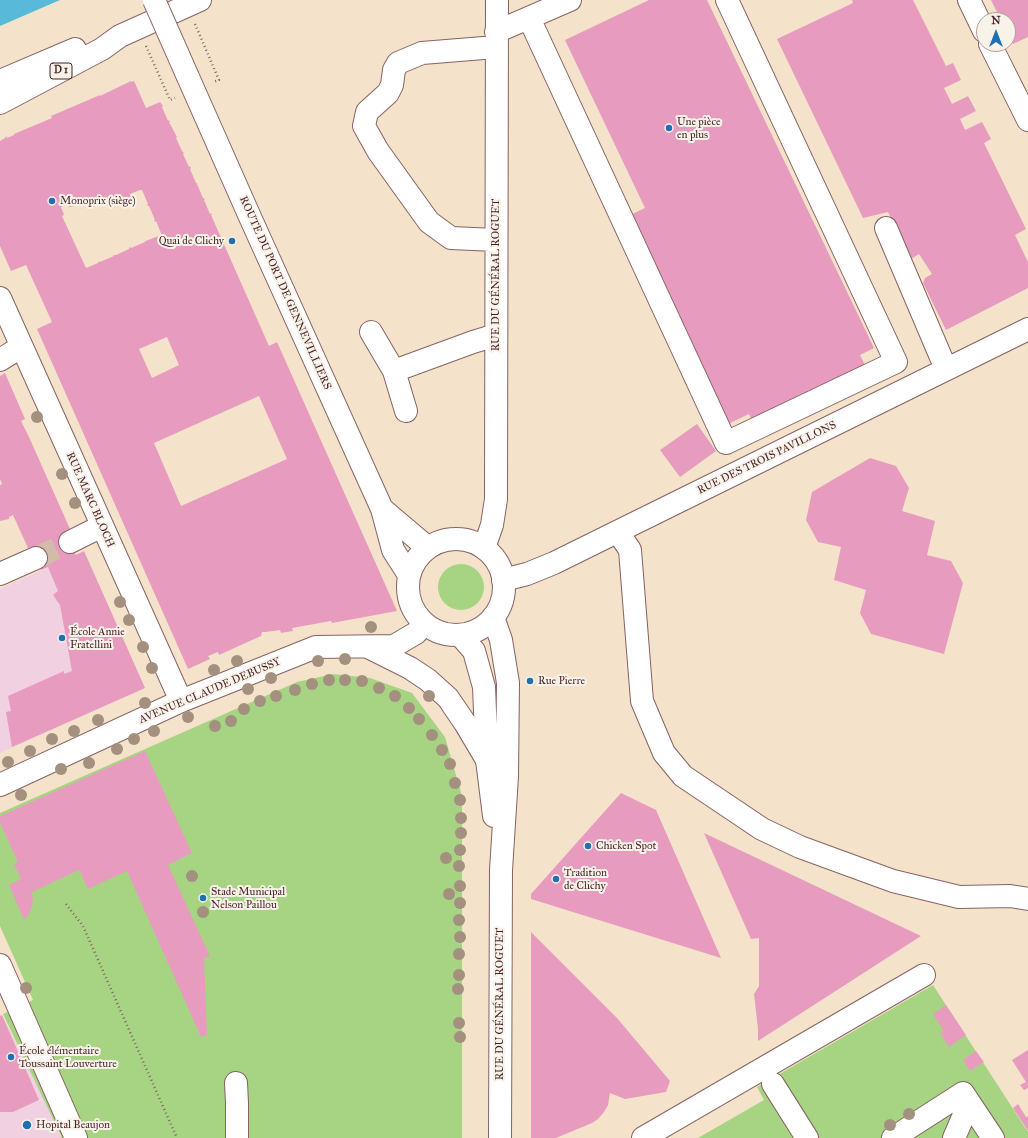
<!DOCTYPE html>
<meta charset="utf-8">
<style>
body{margin:0}
#map{position:relative;width:1028px;height:1138px;overflow:hidden;background:#f5e2ca;font-family:"IM FELL Great Primer",serif}
canvas{display:block}
.north{position:absolute;left:976px;top:12px;width:40px;height:40px;box-sizing:border-box;background:#f7f3e8;border:1px solid #b29e9c;border-radius:50%;rotate:0deg;font-size:11px;font-weight:700;line-height:16px;text-align:center;color:#4a1f2b}
.north::after{content:'';display:block;margin:auto;width:14px;height:18px;background:#1f6fb2;clip-path:polygon(50% 0,100% 100%,50% 72%,0 100%)}
</style>
<div id="map">
<canvas width="1028" height="1138"></canvas>
<div class="north">N</div>
</div>
<script>
const context = document.querySelector('canvas').getContext('2d');
context.lineJoin = 'round';
function fillPath(path, color) {
  context.fillStyle = color;
  context.fill(path, 'evenodd');
}
function toPath(rows) {
  const path = new Path2D();
  for (const r of rows) {
    if (r.length === 3) {
      path.moveTo(r[0] + r[2], r[1]);
      path.arc(r[0], r[1], r[2], 0, 2 * Math.PI);
      continue;
    }
    path.moveTo(r[0], r[1]);
    for (let i = 2; i < r.length; i += 2) path.lineTo(r[i], r[i + 1]);
  }
  return path;
}
function stroke(path, color, width, dash) {
  context.strokeStyle = color;
  context.lineWidth = width;
  context.lineCap = dash ? 'butt' : 'round';
  context.setLineDash(dash || []);
  context.stroke(path);
}
function write(font, color, halo, rows, align = 'center') {
  context.font = font + ' "IM FELL Great Primer",serif';
  context.lineWidth = 4;
  context.setLineDash([]);
  context.textBaseline = 'middle';
  context.strokeStyle = halo;
  context.fillStyle = color;
  for (const [text, x, y, turn = 0] of rows) {
    context.save();
    context.translate(x, y);
    context.rotate((+turn || 0) * Math.PI / 180);
    context.textAlign = isNaN(turn) ? turn : align;
    if (halo) context.strokeText(text, 0, 0);
    context.fillText(text, 0, 0);
    context.restore();
  }
}
fillPath(toPath([
 [84,551,145,688,0,753,0,589],
 [2,1015,44,1098,35,1102,44,1099,61,1138,0,1138,0,1016]
]), '#f1d0e2');
fillPath(toPath([
 [461,587,23],
 [333,674,370,678,412,693,445,737,462,796,462,1138,62,1138,3,1014,33,1000,0,926,0,813,297,682],
 [933,985,1028,1132,1028,1138,698,1138,764,1100,757,1087]
]), '#a6d482');
fillPath(toPath([
 [0,0,60,0,0,26]
]), '#59b9d8');
fillPath(toPath([
 [649,0,707,0,874,348,860,355,867,369,753,423,749,414,728,424,628,216,645,208,565,40],
 [852,0,913,0,946,66,953,63,961,80,944,88,952,104,968,96,976,111,960,119,965,130,982,122,991,139,984,143,1026,229,1015,235,1028,262,1028,288,946,330,923,283,925,278,932,274,919,254,911,259,888,212,863,218,777,39,853,3],
 [991,0,1028,0,1028,37,1013,44,1008,34,1008,20,1001,20],
 [131,81,131,82,134,81,146,108,160,102,163,106,162,107,168,121,169,120,170,122,169,122,177,137,176,138,182,151,184,153,183,154,189,167,190,166,191,168,190,169,196,183,198,184,197,184,203,198,204,198,205,199,204,200,210,214,211,213,212,215,211,215,269,346,277,342,397,611,332,623,331,621,292,628,293,631,281,633,280,630,266,632,262,632,261,636,219,655,218,652,208,656,210,659,188,669,37,329,52,322,26,265,11,271,0,246,0,141,5,138,7,136,7,138,14,135,14,134,52,118,51,116,100,95,100,96],
 [140,190,142,190,148,204,147,205,148,206,149,206,155,220,154,220,155,222,156,221,161,233,161,235,146,241,146,240,145,242,131,248,131,247,129,248,129,249,116,255,113,255,114,256,100,262,99,261,98,263,86,268,62,216,64,215,61,207,68,204,69,207,86,204,88,207,92,208,95,206,96,203,129,197,131,201,132,200,130,194],
 [167,337,179,365,152,378,139,349],
 [259,396,287,459,181,506,154,443],
 [5,373,25,419,21,421,29,437,70,529,65,531,76,555,84,551,145,688,12,747,6,712,11,711,8,696,64,671,64,674,72,671,60,605,53,595,58,591,48,567,41,570,31,547,28,548,13,515,9,517,9,519,0,521,0,485,2,484,0,479,0,376],
 [697,424,716,451,680,477,660,450],
 [870,458,896,466,909,488,902,511,935,521,927,555,951,561,963,583,944,654,871,634,860,613,866,590,834,580,841,547,818,542,806,520,812,492],
 [145,751,192,853,168,865,210,956,204,958,207,1035,201,1037,127,871,88,889,79,870,32,892,33,903,29,914,24,920,9,885,21,879,14,864,18,862,0,823,0,816],
 [621,793,656,810,721,958,531,899,531,894],
 [704,833,921,936,758,1041,758,1029,754,994,759,986,759,938,751,939],
 [531,932,617,1018,670,1081,666,1092,625,1099,610,1093,608,1105,604,1112,598,1119,592,1123,556,1138,531,1138],
 [946,1005,966,1035,949,1047,940,1033,944,1031,933,1014],
 [2,1015,39,1100,13,1112,0,1112,0,1016],
 [1028,1050,1028,1088,1024,1090,1020,1085,1026,1082,1012,1060],
 [976,1051,984,1062,970,1071,963,1060],
 [1018,1104,1026,1117,1028,1116,1028,1131,1013,1108]
]), '#e79cbf');
stroke(toPath([
 [36,558,70,542]
]), '#d3bbaa', 22, [22, 11]);
const minor = toPath([
 [969,0,984,31],
 [529,18,726,443,896,362,727,0],
 [496,32,570,0],
 [990,44,1028,120],
 [886,228,946,369],
 [496,240,451,238,429,222,378,151,364,126,367,112,388,93,392,85,394,70,398,63,422,53,496,47],
 [0,298,181,701],
 [371,332,394,371,473,342,496,335],
 [0,360,21,347],
 [394,371,406,411],
 [618,532,630,550,642,701,664,753,683,776,762,829,800,847,893,881,959,897,1010,896,1028,899],
 [70,542,102,526],
 [484,548,492,525,496,499,497,0],
 [0,574,36,558],
 [503,580,527,574,554,563,1028,329],
 [370,648,410,668,428,680,448,698,465,723,487,760],
 [0,785,181,701,316,647,394,646,416,633,424,624],
 [0,965,76,1138],
 [236,1083,237,1103,237,1138],
 [773,1084,807,1138],
 [643,1138,924,975],
 [893,1138,963,1093,993,1138],
 [954,1138,969,1103]
]);
const major = toPath([
 [188,77,250,217,382,509,393,550,409,575],
 [0,81,75,49],
 [0,103,102,49,120,36,200,0],
 [382,509,428,548],
 [456,587,48],
 [493,617,501,640,508,683,507,776,501,870,500,1138],
 [460,635,474,651,484,687,487,760,494,816]
]);
stroke(minor, '#866363', 24);
stroke(major, '#866363', 24);
stroke(toPath([
 [195,24,219,80,213,82],
 [146,46,170,100,175,98],
 [66,904,83,926,177,1138]
]), '#866363', 2.5, [1, 3]);
stroke(minor, '#fff', 22);
stroke(major, '#fff', 22);
const majorBridge = toPath([
 [154,0,188,77]
]);
stroke(majorBridge, '#866363', 24, []);
stroke(majorBridge, '#fff', 22);
context.fillStyle = '#a4907f';
for (const [x, y] of [
 [37,417],
 [62,474],
 [75,503],
 [120,602],
 [129,620],
 [371,627],
 [143,647],
 [345,659],
 [237,661],
 [318,661],
 [152,668],
 [214,670],
 [271,678],
 [329,680],
 [345,680],
 [362,681],
 [312,684],
 [379,688],
 [248,689],
 [295,690],
 [276,696],
 [395,696],
 [429,696],
 [260,701],
 [145,703],
 [409,708],
 [244,709],
 [188,717],
 [419,719],
 [98,720],
 [231,721],
 [215,726],
 [74,731],
 [154,731],
 [432,735],
 [52,739],
 [134,739],
 [117,749],
 [442,750],
 [30,751],
 [8,762],
 [89,763],
 [450,764],
 [61,769],
 [455,783],
 [21,795],
 [460,800],
 [461,818],
 [461,833],
 [460,850],
 [446,858],
 [459,866],
 [192,876],
 [460,886],
 [449,894],
 [460,903],
 [203,912],
 [459,920],
 [460,937],
 [459,954],
 [459,975],
 [26,988],
 [458,989],
 [459,1023],
 [460,1037],
 [909,1114],
 [890,1125]
]) {
  context.beginPath();
  context.arc(x, y, 6, 0, 2 * Math.PI);
  context.fill();
}
for (const [x, y, r, color] of [
 [669,128,4,"#1f6fb2"],
 [52,201,4,"#1f6fb2"],
 [232,241,4,"#1f6fb2"],
 [62,638,4,"#1f6fb2"],
 [530,681,4,"#1f6fb2"],
 [588,846,4,"#1f6fb2"],
 [556,879,4,"#1f6fb2"],
 [203,898,4,"#1f6fb2"],
 [11,1057,4,"#1f6fb2"],
 [27,1125,5,"#1f6fb2"]
]) {
  const dot = new Path2D();
  dot.arc(x, y, r, 0, 2 * Math.PI);
  context.fillStyle = color;
  context.fill(dot);
  stroke(dot, '#f7f3e8', 1.5);
}
for (const [x, y, w] of [
 [61,71,22]
]) {
  const box = new Path2D();
  box.roundRect(x - w / 2, y - 8, w, 16, 3);
  context.fillStyle = '#f7f3e8';
  context.fill(box);
  stroke(box, '#4a1f2b', 1);
}
write('bold 10px', '#4a1f2b', null, [
 ["D 1",61,71]
]);
write('11px', '#4a1f2b', '#f7f3e8', [
 ["Une pièce",677,122],
 ["en plus",677,135],
 ["Monoprix (siège)",60,201],
 ["Quai de Clichy",224,241,"right"],
 ["École Annie",70,632],
 ["Fratellini",70,645],
 ["Rue Pierre",538,681],
 ["Chicken Spot",596,846],
 ["Tradition",564,873],
 ["de Clichy",564,886],
 ["Stade Municipal",211,892],
 ["Nelson Paillou",211,905],
 ["École élémentaire",19,1051],
 ["Toussaint Louverture",19,1064],
 ["Hopital Beaujon",36,1125]
], 'left');
write('11px', '#4a1f2b', '#f7f3e8', [
 ["RUE DU GÉNÉRAL ROGUET",496,275,-90],
 ["ROUTE DU PORT DE GENNEVILLIERS",285,293,66],
 ["RUE DES TROIS PAVILLONS",767,458,-26],
 ["RUE MARC BLOCH",90,500,66],
 ["AVENUE CLAUDE DEBUSSY",210,691,-23],
 ["RUE DU GÉNÉRAL ROGUET",500,1004,-90]
]);
</script>
